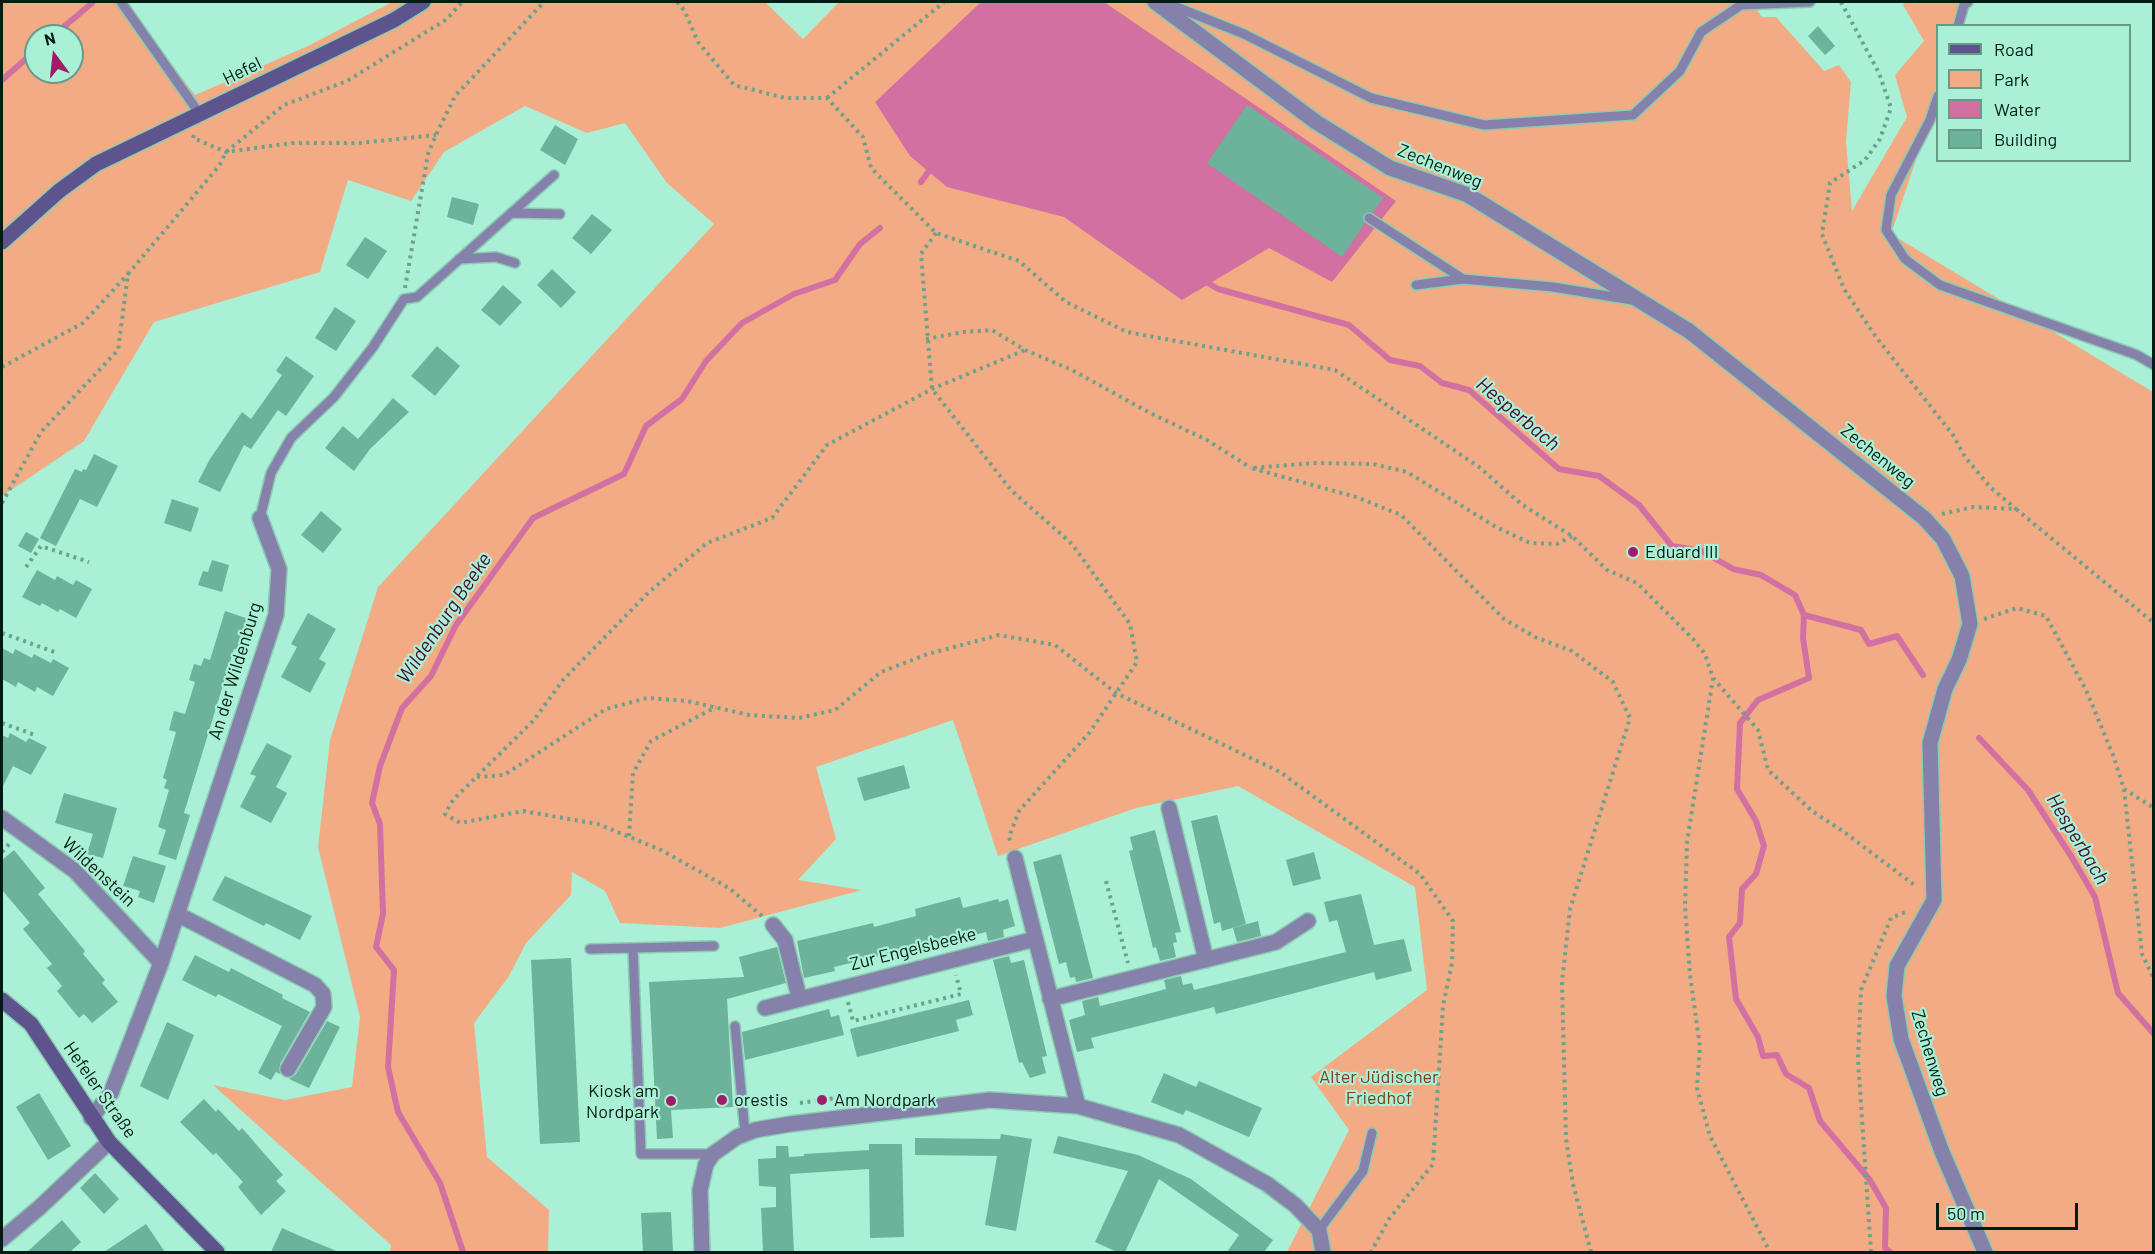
<!DOCTYPE html>
<meta charset="utf-8">
<style>
body{margin:0}
#map{position:relative;width:2155px;height:1254px;overflow:hidden;background:#aaf0d6;font-family:Barlow,sans-serif}
canvas{display:block}
.frame{position:absolute;inset:0;border:3px solid #001c14;pointer-events:none}
.legend{position:absolute;left:1936px;top:24px;width:195px;height:138px;box-sizing:border-box;background:#aaf0d6;border:2px solid #669b88;margin:0;padding:8px 10px;list-style:none;font-size:18px;color:#001c14}
.legend li{display:flex;align-items:center;gap:12px;height:30px}
.legend b{width:30px;border:2px solid #669b88}
.north{position:absolute;left:24px;top:24px;width:60px;height:60px;box-sizing:border-box;background:#aaf0d6;border:2px solid #669b88;border-radius:50%;rotate:345deg;font-size:16px;font-weight:700;line-height:24px;text-align:center;color:#001c14}
.north::after{content:'';display:block;margin:auto;width:21px;height:27px;background:#a01c6b;clip-path:polygon(50% 0,100% 100%,50% 72%,0 100%)}
.scale{position:absolute;left:1936px;top:1203px;width:142px;height:27px;box-sizing:border-box;border:3px solid #001c14;border-top:0;padding-left:8px;font-size:18px;line-height:21px;white-space:nowrap;color:#001c14;-webkit-text-stroke:4px #aaf0d6;paint-order:stroke}
</style>
<div id="map">
<canvas width="2155" height="1254"></canvas>
<div class="frame"></div>
<ul class="legend">
<li><b style="height:8px;background:#5d548e"></b>Road</li>
<li><b style="height:16px;background:#f3ab84"></b>Park</li>
<li><b style="height:16px;background:#d370a2"></b>Water</li>
<li><b style="height:16px;background:#6db29a"></b>Building</li>
</ul>
<div class="north">N</div>
<div class="scale">50 m</div>
</div>
<script>
const context = document.querySelector('canvas').getContext('2d');
context.lineJoin = 'round';
function fillPath(path, color) {
  context.fillStyle = color;
  context.fill(path, 'evenodd');
}
function toPath(rows) {
  const path = new Path2D();
  for (const r of rows) {
    path.moveTo(r[0], r[1]);
    for (let i = 2; i < r.length; i += 2) path.lineTo(r[i], r[i + 1]);
  }
  return path;
}
function stroke(path, color, width, dash) {
  context.strokeStyle = color;
  context.lineWidth = width;
  context.lineCap = dash ? 'butt' : 'round';
  context.setLineDash(dash || []);
  context.stroke(path);
}
function write(font, color, halo, rows, align = 'center') {
  context.font = font + ' Barlow,sans-serif';
  context.lineWidth = 4.5;
  context.setLineDash([]);
  context.textBaseline = 'middle';
  context.strokeStyle = halo;
  context.fillStyle = color;
  for (const [text, x, y, turn = 0] of rows) {
    context.save();
    context.translate(x, y);
    context.rotate((+turn || 0) * Math.PI / 180);
    context.textAlign = isNaN(turn) ? turn : align;
    if (halo) context.strokeText(text, 0, 0);
    context.fillText(text, 0, 0);
    context.restore();
  }
}
fillPath(toPath([
 [2,2,124,2,195,95,308,46,392,2,765,2,803,39,839,2,1751,2,1762,17,1776,17,1824,71,1839,65,1851,82,1846,142,1852,211,1907,117,1895,75,1924,41,1903,5,1905,2,1970,2,1962,25,1938,26,1937,98,1891,234,2153,392,2153,1252,1287,1252,1349,1130,1311,1077,1427,990,1415,887,1238,786,1136,808,998,856,953,720,816,767,836,839,798,880,862,890,720,928,620,923,605,891,572,872,571,895,526,943,509,976,474,1023,487,1157,549,1210,548,1252,390,1252,391,1245,213,1085,285,1100,352,1087,360,1017,318,847,330,740,378,587,714,224,667,183,625,123,587,133,525,106,444,152,411,201,348,180,320,272,154,322,84,441,2,496],
 [36,36,72,36,72,72,36,72]
]), '#f3ab84');
fillPath(toPath([
 [981,2,1104,2,1396,201,1332,282,1269,248,1182,300,1064,217,947,187,910,156,875,102]
]), '#d370a2');
stroke(toPath([
 [53,36,92,3],
 [2,80,36,50],
 [921,182,933,165],
 [1205,281,1218,289,1349,325,1390,360,1420,366,1442,383,1469,390,1559,469,1599,476,1639,505,1672,546,1702,551,1733,569,1761,575,1795,595,1804,615,1861,630,1869,644,1897,636,1923,675],
 [1804,615,1803,638,1809,678,1758,700,1740,723,1737,789,1756,821,1764,846,1756,874,1742,889,1740,923,1729,937,1736,999,1758,1037,1763,1056,1777,1055,1786,1074,1809,1088,1820,1121,1870,1180,1886,1208,1885,1248,1890,1252],
 [1979,738,2028,790,2071,856,2095,897,2118,993,2154,1034],
 [463,1252,440,1183,398,1112,388,1067,394,970,376,947,383,914,380,824,372,803,380,766,402,708,431,676,456,625,533,518,624,474,646,426,682,399,706,361,742,323,794,294,835,280,860,244,880,228]
]), '#d370a2', 6);
fillPath(toPath([
 [1818,26,1835,46,1825,55,1808,36],
 [1247,105,1383,198,1373,212,1364,214,1365,223,1342,257,1207,163],
 [555,125,578,139,565,165,540,150],
 [452,197,479,204,473,225,447,217],
 [592,214,612,230,591,254,572,238],
 [365,237,387,251,368,279,346,265],
 [552,269,576,292,561,308,537,285],
 [503,285,522,302,500,326,481,310],
 [335,307,356,321,336,351,315,338],
 [437,346,460,366,435,396,411,376],
 [286,356,314,376,286,416,278,410,251,449,244,445,220,492,198,482,210,459,242,412,251,419,282,375,276,371],
 [393,398,409,412,370,449,354,471,325,448,343,426,358,439],
 [94,454,118,466,97,507,80,499,56,546,40,538,75,469,82,472,83,469,86,470],
 [172,499,199,508,191,532,164,523],
 [321,511,342,529,323,553,301,535],
 [26,532,39,539,31,553,18,546],
 [212,560,229,565,222,592,198,585,203,571,208,572],
 [37,570,55,580,57,576,73,585,76,580,92,589,76,618,60,609,58,612,42,603,40,606,22,597],
 [225,611,252,620,242,651,234,649,184,813,190,815,176,860,158,854,166,830,158,827,169,790,164,788,167,780,163,778,176,732,169,730,174,711,185,714,195,682,189,680,194,664,201,666,204,658,210,660],
 [308,613,336,629,319,659,326,663,310,693,281,677,297,647,291,644],
 [2,648,13,654,15,649,32,658,34,654,51,663,53,659,69,668,53,696,37,687,35,692,18,682,16,687,2,679],
 [10,733,26,742,29,738,47,747,31,775,13,766,2,788,2,735,8,738],
 [267,743,292,756,276,787,287,793,271,823,240,807,256,776,250,774],
 [904,765,910,788,864,801,857,778],
 [64,793,117,808,103,858,87,854,93,834,55,823],
 [1217,815,1246,924,1222,931,1220,922,1214,924,1191,821],
 [1155,830,1181,932,1175,933,1177,942,1173,943,1176,957,1160,961,1156,947,1153,948,1129,851,1133,850,1130,837],
 [14,850,45,888,38,894,85,951,83,954,105,980,102,983,118,1002,92,1023,84,1014,79,1018,57,991,62,986,47,968,52,964,23,929,30,923,2,890,2,860],
 [1314,852,1321,879,1293,886,1286,860],
 [1061,854,1093,978,1076,982,1075,977,1070,978,1066,962,1059,964,1033,862],
 [133,856,166,866,154,903,138,897,140,891,123,886],
 [225,876,312,916,300,940,266,923,264,926,212,900],
 [1361,894,1374,945,1404,939,1412,971,1376,980,1374,972,1216,1014,1214,1007,1091,1038,1094,1048,1077,1052,1069,1020,1085,1015,1082,1001,1098,997,1100,1006,1129,999,1166,989,1164,980,1181,976,1183,985,1192,983,1194,990,1346,952,1337,920,1329,922,1324,902],
 [960,897,963,908,998,899,999,902,1008,899,1015,926,1003,930,1004,937,988,941,986,932,900,955,899,951,834,967,835,971,804,978,797,941,873,923,874,927,916,916,915,909],
 [1258,921,1261,936,1237,942,1233,928],
 [777,947,786,983,727,999,733,1107,671,1110,673,1138,657,1139,649,982,744,977,739,957],
 [195,955,229,972,231,968,283,995,282,998,310,1012,280,1064,280,1074,276,1072,271,1080,258,1073,282,1026,218,994,216,997,182,980],
 [1009,956,1011,963,1024,960,1047,1056,1042,1057,1046,1073,1030,1078,1022,1062,1019,1063,993,960],
 [571,958,580,1142,540,1144,531,960],
 [969,1000,973,1015,956,1020,959,1031,857,1057,850,1029],
 [829,1009,831,1017,839,1015,844,1035,745,1060,742,1032],
 [327,1021,340,1027,309,1088,289,1079,296,1074],
 [167,1022,194,1035,168,1100,140,1086],
 [1164,1073,1196,1087,1199,1081,1262,1108,1249,1137,1186,1110,1183,1115,1151,1102],
 [39,1093,71,1146,48,1160,16,1107],
 [204,1099,216,1112,218,1109,239,1131,242,1128,283,1175,276,1181,286,1191,261,1215,238,1187,243,1182,216,1153,213,1155,180,1122],
 [1001,1134,1032,1139,1016,1231,985,1225,997,1156,915,1155,915,1138,1000,1139],
 [1058,1136,1138,1155,1191,1179,1273,1240,1264,1252,1227,1252,1239,1235,1159,1179,1125,1252,1117,1252,1095,1242,1128,1171,1053,1153],
 [869,1144,902,1144,904,1237,870,1238,869,1169,790,1174,794,1252,763,1252,761,1208,776,1207,776,1187,759,1186,758,1159,776,1158,776,1146,788,1146,789,1157,804,1156,804,1154,869,1150],
 [95,1173,119,1199,104,1214,80,1188],
 [671,1212,673,1252,643,1252,641,1213],
 [62,1220,81,1242,70,1252,27,1252],
 [146,1224,165,1252,104,1252],
 [282,1228,300,1236,339,1252,271,1252]
]), '#6db29a');
const lane = toPath([
 [121,2,199,113],
 [1164,2,1244,34,1371,98,1484,125,1633,115,1680,71,1701,32,1741,5,1810,2],
 [1958,26,1964,5,1968,2],
 [1938,96,1930,120,1891,195,1886,230,1905,259,1940,285,2137,355,2154,365],
 [511,213,560,214],
 [1369,218,1463,279,1553,287,1632,300],
 [459,259,496,257,515,263],
 [1416,285,1463,279],
 [260,518,271,473,291,438,334,397,373,347,404,299,417,297,554,175],
 [633,948,641,1154,713,1154],
 [590,949,714,946],
 [735,1026,745,1133],
 [1319,1230,1363,1171,1372,1133]
]);
const street = toPath([
 [1155,2,1316,122,1390,168,1468,195,1689,331,1924,518,1943,539,1962,576,1970,624,1959,660,1945,689,1930,743,1934,900,1897,966,1894,996,1901,1039,1942,1152,1985,1252],
 [1169,808,1206,960],
 [2,818,75,871,161,963],
 [1015,858,1078,1106],
 [177,914,315,985,323,994,324,1007,288,1069],
 [773,925,785,940,799,997],
 [1050,999,1276,942,1308,921],
 [765,1008,1035,939],
 [91,1118,111,1093,161,963,276,615,279,569,260,518],
 [2,1239,39,1208,109,1142],
 [702,1252,700,1190,706,1164,713,1154,737,1137,755,1130,790,1124,990,1100,1078,1106,1179,1135,1267,1184,1295,1205,1319,1230,1323,1252]
]);
const secondary = toPath([
 [2,242,59,191,96,164,394,20,423,2],
 [2,1000,31,1024,109,1142,217,1252]
]);
stroke(lane, '#8bcab3', 12);
stroke(street, '#8bcab3', 18);
stroke(secondary, '#8bcab3', 18);
stroke(toPath([
 [677,2,684,10,698,42,734,85,785,98,827,98,863,137,871,168,936,233,1019,261,1066,302,1127,332,1335,370,1479,467,1521,504,1572,536,1607,570,1637,583,1693,639,1705,654,1713,678,1687,842,1685,906,1690,975,1700,1047,1697,1088,1710,1136,1770,1252],
 [1841,2,1879,73,1891,108,1880,139,1865,160,1830,183,1822,234,1844,289,1876,337,1953,435,1965,457,1990,487,2016,509],
 [827,98,944,2],
 [194,135,193,138,226,152,292,143,360,143,436,135],
 [936,233,921,254,932,389,1011,490,1072,544,1130,624,1137,662,1090,732,1019,811,1009,837,1011,844],
 [405,288,428,154,436,135,455,96,544,2],
 [926,339,964,332,992,330,1025,350,1072,370,1150,413,1207,440,1251,468],
 [2,367,83,323,128,274],
 [2,503,41,432,118,350,128,274,219,166,226,152,284,105,347,81,447,19,462,2],
 [1942,514,1973,507,2016,509,2154,623],
 [1572,536,1557,544,1530,543,1496,527,1407,472,1373,464,1315,463,1251,468,1356,497,1401,515,1504,619,1535,637,1572,651,1613,682,1630,718,1570,909,1562,982,1566,1139,1573,1184,1591,1252],
 [26,567,41,546,89,562],
 [1984,619,2017,608,2046,616,2086,690,2113,755,2124,789,2154,808],
 [2,633,57,653],
 [1713,678,1758,730,1768,770,1812,811,1844,832,1917,887],
 [2,723,35,735],
 [477,777,504,775,606,709,647,698,687,701,749,715,799,718,835,710,881,672,928,654,999,635,1055,645,1116,693,1280,772,1420,874,1453,921,1452,963,1443,1006,1433,1164,1389,1219,1371,1252],
 [2124,789,2142,954,2154,979],
 [629,836,633,773,651,741,716,707],
 [2,852,11,842],
 [1106,881,1128,963],
 [762,916,729,888,661,850,598,824,523,811,460,823,445,814,453,800,534,720,563,680,649,592,707,543,772,518,827,445,932,389,1025,350],
 [848,1002,853,1021,961,994,956,975],
 [800,1103,843,1097],
 [1871,1252,1858,1060,1861,990,1891,918,1908,911]
]), '#6ba18e', 4, [3, 4.5]);
stroke(lane, '#8681aa', 9);
stroke(street, '#8681aa', 15);
stroke(secondary, '#5d548e', 15);
for (const [x, y, r, color] of [
 [1633,552,6,"#a01c6b"],
 [722,1100,6,"#a01c6b"],
 [822,1100,6,"#a01c6b"],
 [671,1101,6,"#a01c6b"]
]) {
  const dot = new Path2D();
  dot.arc(x, y, r, 0, 2 * Math.PI);
  context.fillStyle = color;
  context.fill(dot);
  stroke(dot, '#aaf0d6', 2);
}
write('18px', '#001c14', '#aaf0d6', [
 ["Hefel",242,71,-26],
 ["Zechenweg",1440,166,22],
 ["Zechenweg",1878,456,39],
 ["An der Wildenburg",235,671,-73],
 ["Wildenstein",99,872,43],
 ["Zur Engelsbeeke",913,949,-14],
 ["Zechenweg",1930,1053,73],
 ["Hefeler Straße",100,1090,55]
]);
write('18px', '#001c14', '#aaf0d6', [
 ["Eduard III",1645,552],
 ["Kiosk am",659,1091,"right"],
 ["Nordpark",659,1112,"right"],
 ["orestis",734,1100],
 ["Am Nordpark",834,1100]
], 'left');
write('18px', '#7b3e15', '#aaf0d6', [
 ["Alter Jüdischer",1379,1077],
 ["Friedhof",1379,1098]
]);
write('italic 20px', '#4a0c30', '#aaf0d6', [
 ["Hesperbach",1518,414,40],
 ["Wildenburg Beeke",444,618,-56],
 ["Hesperbach",2078,839,59]
]);
</script>
